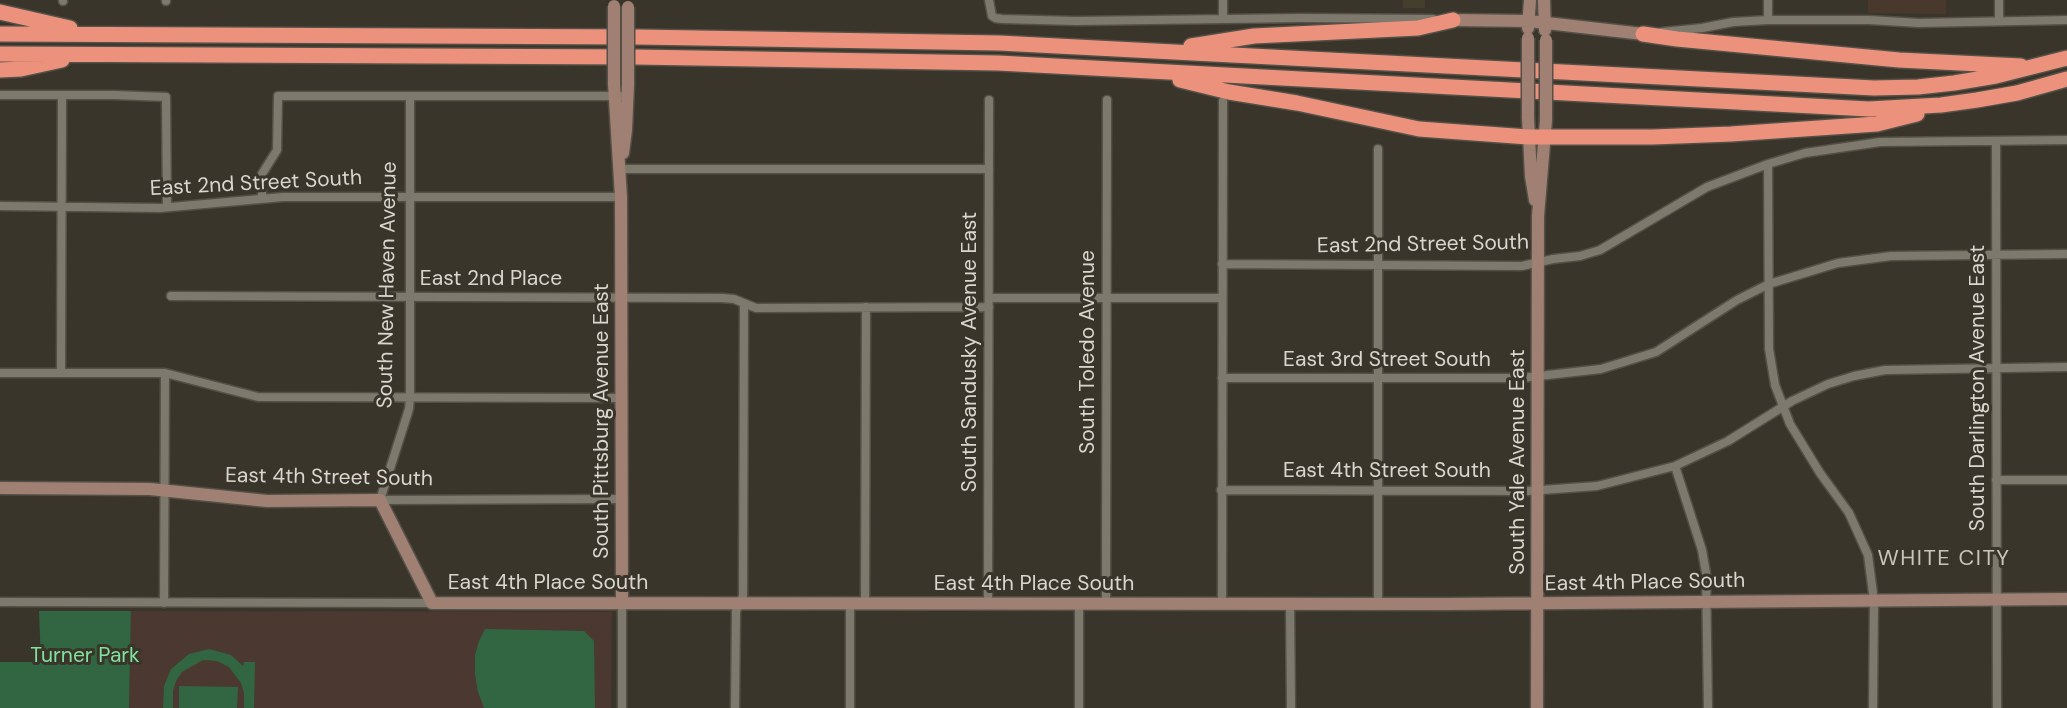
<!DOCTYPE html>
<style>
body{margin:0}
canvas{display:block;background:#39352a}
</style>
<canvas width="2067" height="708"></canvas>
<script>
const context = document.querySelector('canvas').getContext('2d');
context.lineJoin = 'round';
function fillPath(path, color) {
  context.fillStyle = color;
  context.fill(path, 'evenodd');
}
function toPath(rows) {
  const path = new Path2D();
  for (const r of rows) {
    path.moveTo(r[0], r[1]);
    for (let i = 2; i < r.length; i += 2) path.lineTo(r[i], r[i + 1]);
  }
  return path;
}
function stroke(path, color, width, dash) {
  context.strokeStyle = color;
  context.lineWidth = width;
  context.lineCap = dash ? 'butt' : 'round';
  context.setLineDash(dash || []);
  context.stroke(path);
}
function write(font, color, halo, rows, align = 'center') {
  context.font = font + ' "DM Sans",sans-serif';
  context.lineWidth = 6;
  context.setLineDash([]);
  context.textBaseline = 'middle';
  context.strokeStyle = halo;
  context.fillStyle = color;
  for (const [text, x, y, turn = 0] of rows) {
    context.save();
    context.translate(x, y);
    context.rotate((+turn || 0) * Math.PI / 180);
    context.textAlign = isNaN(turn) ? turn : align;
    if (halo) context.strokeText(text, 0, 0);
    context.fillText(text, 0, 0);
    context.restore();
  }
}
fillPath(toPath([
 [1868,0,1946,0,1946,14,1868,13]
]), '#49392d');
fillPath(toPath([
 [1403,0,1425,0,1425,8,1403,8]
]), '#453e2d');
fillPath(toPath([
 [131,611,612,612,611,708,129,708]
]), '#4b3830');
fillPath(toPath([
 [39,611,131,611,129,708,0,708,0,662,41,662],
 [485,629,584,631,594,641,595,708,484,708,478,692,475,674,475,655,479,641],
 [209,649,231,655,243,666,244,662,255,662,254,708,244,708,244,693,241,683,229,667,217,661,203,660,182,672,176,681,173,691,173,708,163,708,164,686,171,669,189,654],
 [179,686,238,687,237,708,179,708]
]), '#326541');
const street = toPath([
 [989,0,992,16,995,18,1002,19,1076,21,1300,18,1433,19],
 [1223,0,1223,19],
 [1999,0,1999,21],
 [63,1,63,0],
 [166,1,166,0],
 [1768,20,1768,0],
 [1662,32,1702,28,1733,22,1768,20,1869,20,1919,23,2067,20],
 [0,95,114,95,166,97,167,207],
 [410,96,410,398,409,409,380,500,622,499],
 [1996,141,1997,708],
 [1378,149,1378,604],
 [1768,164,1769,349,1775,385,1790,424,1820,473,1849,513,1868,555,1874,601,1873,708],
 [621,169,989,169],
 [262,197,262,174,277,150,278,96,627,96],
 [0,206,160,208,283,197,621,197],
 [1222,264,1522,266,1553,259,1580,256,1600,250,1707,187,1768,164,1805,153,1880,142,2067,140],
 [171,296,722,298,734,299,756,308,989,307],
 [989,298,1222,298],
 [0,373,165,373,258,397,621,398],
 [61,373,62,95],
 [1222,378,1521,378,1601,369,1656,352,1737,300,1769,284,1838,263,1891,256,2067,254],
 [1675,466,1702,550,1706,573,1708,708],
 [1996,480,2067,480],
 [1221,490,1528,491,1597,486,1675,466,1728,441,1792,401,1828,384,1854,376,1885,370,2067,367],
 [0,602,432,603],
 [164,603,165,373],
 [622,603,622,708],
 [850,604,850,708],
 [865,604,866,307],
 [988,604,989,100],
 [1079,604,1079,708],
 [1106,604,1107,100],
 [1290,604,1291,708],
 [1222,605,1223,101],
 [735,708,736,611,743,596,744,303]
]);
const secondary = toPath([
 [1544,0,1545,30],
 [1453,20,1529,21,1643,34],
 [1528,28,1530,0],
 [614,84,621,197,622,603],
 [1528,118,1531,176,1535,200],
 [623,153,626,130,628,85],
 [0,488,150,489,267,501,380,500,432,603,1446,604,2067,599],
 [1537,708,1538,216,1546,120]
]);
const highway = toPath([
 [0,12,70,28],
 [0,34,637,37,999,43,1874,88,1918,87,1954,83,1996,76,2067,58],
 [1643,34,1677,39,1899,60,2021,66],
 [1191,46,1254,36,1418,28,1453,20],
 [0,54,635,57,998,63,1869,109,1941,105,1977,100,2017,93,2067,79],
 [0,70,21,69,62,60],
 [1180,80,1229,92,1297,103,1419,129,1528,137,1653,137,1731,134,1877,124,1917,114]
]);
stroke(street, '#545047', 11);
stroke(secondary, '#545047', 15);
stroke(highway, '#545047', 18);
stroke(street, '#7e796d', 8);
stroke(secondary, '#9f8072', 12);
stroke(highway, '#ec927c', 15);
const secondaryBridge = toPath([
 [614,6,614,84],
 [1546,40,1546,120],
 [628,85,628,7],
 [1528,118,1528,38]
]);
stroke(secondaryBridge, '#545047', 15, []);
stroke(secondaryBridge, '#9f8072', 12);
write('21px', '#d9d6cf', '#39352a', [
 ["East 2nd Street South",256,184,-3],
 ["East 2nd Street South",1423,245,-1],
 ["East 2nd Place",491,279],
 ["South New Haven Avenue",388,285,-89],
 ["South Sandusky Avenue East",970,352,-90],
 ["South Toledo Avenue",1088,352,-90],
 ["East 3rd Street South",1387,360],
 ["South Darlington Avenue East",1978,388,-90],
 ["South Pittsburg Avenue East",602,421,-90],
 ["South Yale Avenue East",1518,462,-90],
 ["East 4th Street South",1387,471],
 ["East 4th Street South",329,478,1],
 ["East 4th Place South",548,583],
 ["East 4th Place South",1645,583,-1],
 ["East 4th Place South",1034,584]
]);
write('21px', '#81e29d', '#39352a', [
 ["Turner Park",85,656]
]);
context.letterSpacing = '1.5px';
write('22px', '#cac5b7', '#39352a', [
 ["WHITE CITY",1944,559]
]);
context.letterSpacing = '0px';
</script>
